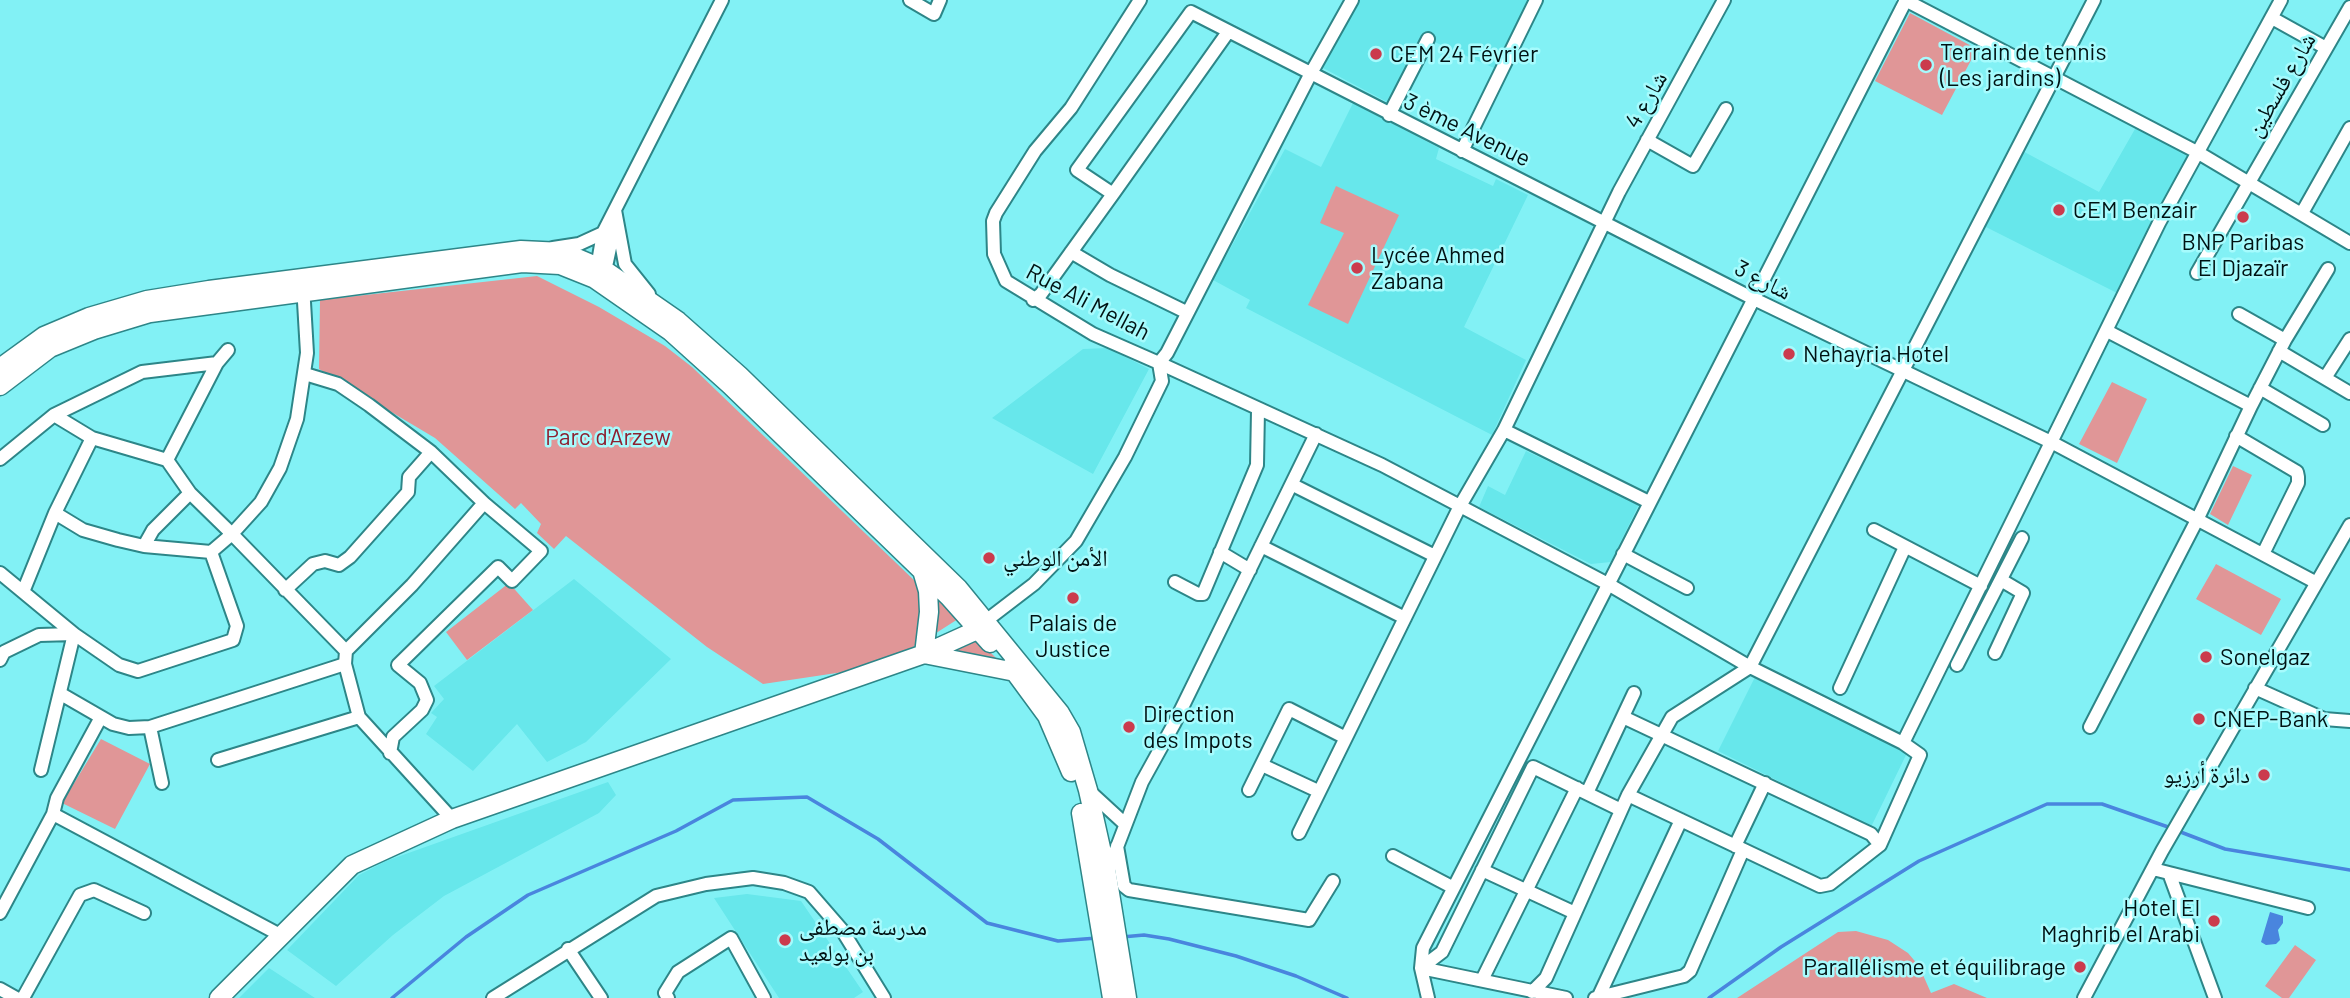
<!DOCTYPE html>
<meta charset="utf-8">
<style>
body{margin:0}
canvas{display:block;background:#82f1f5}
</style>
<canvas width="2350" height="998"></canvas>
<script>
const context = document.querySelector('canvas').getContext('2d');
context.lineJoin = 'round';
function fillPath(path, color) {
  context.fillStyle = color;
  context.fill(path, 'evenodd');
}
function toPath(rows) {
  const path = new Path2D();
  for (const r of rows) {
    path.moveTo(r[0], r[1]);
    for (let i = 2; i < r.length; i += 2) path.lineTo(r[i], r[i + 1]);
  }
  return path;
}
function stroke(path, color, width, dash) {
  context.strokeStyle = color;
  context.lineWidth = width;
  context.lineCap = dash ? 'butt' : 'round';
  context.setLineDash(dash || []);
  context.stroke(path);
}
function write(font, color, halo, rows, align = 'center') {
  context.font = font + ' Barlow,"Noto Naskh Arabic",sans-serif';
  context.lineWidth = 5;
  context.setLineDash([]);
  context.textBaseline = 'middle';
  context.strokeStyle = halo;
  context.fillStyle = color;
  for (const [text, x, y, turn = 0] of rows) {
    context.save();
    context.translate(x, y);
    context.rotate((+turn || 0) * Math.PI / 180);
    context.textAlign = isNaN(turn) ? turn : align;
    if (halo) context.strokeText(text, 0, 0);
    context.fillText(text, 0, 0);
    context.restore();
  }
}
fillPath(toPath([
 [1357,0,1528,0,1494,68,1430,40,1391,104,1323,68],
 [1353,103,1439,148,1436,159,1493,186,1496,179,1528,195,1464,327,1526,360,1492,435,1246,308,1250,300,1213,280,1285,149,1321,167],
 [2139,122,2197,152,2121,295,1978,223,2017,148,2099,192],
 [1108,348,1149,369,1093,474,992,418,1083,349],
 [1526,451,1639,504,1611,562,1591,564,1479,507,1488,486,1505,495],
 [574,579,671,659,586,742,547,762,517,724,473,771,426,734,437,717,431,713,444,699,434,686],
 [1756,675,1907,753,1871,827,1718,751],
 [608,782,616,795,599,813,444,896,393,935,336,986,287,950,359,875,386,861],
 [747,894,801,901,863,992,854,998,779,998,714,898],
 [269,968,315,998,239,998]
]), '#67e7eb');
fillPath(toPath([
 [1910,13,1977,49,1942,115,1875,81],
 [1336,186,1399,215,1348,324,1308,305,1344,233,1320,223],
 [537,276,599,307,665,346,692,367,917,583,925,607,923,634,912,649,850,671,763,684,707,647,566,536,554,549,537,533,541,524,521,503,515,509,435,438,319,369,320,300],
 [2112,382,2147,399,2117,463,2079,444],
 [2233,466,2252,475,2228,525,2210,514],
 [2216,564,2281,599,2261,635,2196,599],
 [509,583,533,610,467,660,446,632],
 [936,598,958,619,933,635],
 [974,636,998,660,951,652],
 [101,739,150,764,115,829,62,803],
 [1856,931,1888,940,1908,953,1919,966,1931,993,1954,984,1987,998,1737,998,1838,932],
 [2295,945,2316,960,2289,998,2282,998,2265,986]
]), '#e09697');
fillPath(toPath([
 [2270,912,2283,916,2283,923,2278,930,2280,940,2276,944,2266,945,2261,942]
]), '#4985de');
stroke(toPath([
 [2178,831,2225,849,2350,870],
 [1122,937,1144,935,1169,939,1236,956,1296,976,1347,998],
 [392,998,466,937,528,895,676,831,733,800,807,797,878,839,987,923,1058,941,1097,938],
 [1709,998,1781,947,1919,861,2047,804,2102,804,2171,828]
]), '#4985de', 3.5);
const minor = toPath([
 [910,0,934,14,940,0],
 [1352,0,1310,75,1167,353,1159,363,1382,465,1460,506,1608,584,1750,667,1903,743,1920,755,1880,845,1830,884,1820,886,1628,795],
 [1905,0,2197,152,2350,243],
 [2272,18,2326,48],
 [1389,115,1428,39],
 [1647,140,1693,166,1726,109],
 [1462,151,1536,0],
 [1113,194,1228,32],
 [615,210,625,264,649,294],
 [2302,213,2350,128],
 [553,248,579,244,603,233,722,0],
 [1071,252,1110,275,1186,312],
 [599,268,607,262,613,234],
 [2197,273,2350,7],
 [596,274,603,233],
 [303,285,307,353,297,419,280,468,261,502,232,534,346,651,345,664,359,717,452,819],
 [1033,300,1041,294,1113,194,1077,170,1191,12,1752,298,2053,443,2315,582],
 [2239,314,2285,340],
 [2107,331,2251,406],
 [2279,351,2350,393],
 [305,374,338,384,369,405,431,452,484,503,412,585,346,651],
 [2325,378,2350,339],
 [2260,388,2323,425],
 [54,415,92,438],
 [1504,430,1649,502],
 [2236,436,2297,472,2298,477,2298,483,2263,554],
 [0,459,54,415,142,372,217,363],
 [1293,485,1435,556],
 [55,513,83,530,118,540,144,546,211,552],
 [1874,530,1981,586],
 [144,546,153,530,190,493],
 [1261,546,1405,618],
 [1220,552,1250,570],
 [1623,554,1687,588],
 [0,573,74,634,41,770],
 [1175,582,1198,594,1203,594,1257,465,1258,410],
 [285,590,313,564,325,561,339,565,350,557,408,492,409,477,431,452],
 [23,592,55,513,92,438,167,460],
 [987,620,1034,584,1076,541,1125,457,1162,381,1159,363,1093,334,1006,281,994,254,993,221,996,213,1035,151,1071,108,1140,0],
 [1995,653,2023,593,2001,580],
 [0,660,4,652,39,635,74,634,119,665,138,671,233,640,237,626,211,552,232,534,190,493,167,460,217,363,228,350],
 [1957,665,2022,538],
 [1840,688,1905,547],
 [2255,688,2324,719,2350,721],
 [61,694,113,724,129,728,150,727],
 [1623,717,1871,834,1880,845],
 [2090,727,2198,518,2251,406,2285,340,2328,269],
 [1903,743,2159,223,2281,0],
 [390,753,393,737,422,710,427,700,420,683,398,665,498,567,512,581,541,551,484,503],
 [218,760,359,717],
 [1262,765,1318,791],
 [162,783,150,727,345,664],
 [1088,790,1125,824],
 [1249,790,1289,709,1344,737],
 [1587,793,1634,693],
 [53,814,57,798,101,717],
 [1299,833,1460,506,1504,430,1619,192,1724,0],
 [1117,846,1124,886,1129,890,1309,920,1333,881],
 [1735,846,1765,783],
 [1393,856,1452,887],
 [2153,869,2308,908],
 [1482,870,1575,913],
 [1107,873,1142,782,1174,724,1316,434],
 [2169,873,2215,998],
 [0,913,53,814,282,936],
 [568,949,601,998],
 [1421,968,1442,952,1533,767,1621,810],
 [1421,968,1566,998],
 [1482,980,1577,788],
 [0,989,16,998],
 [1532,992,1546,978,1628,795,1672,717,1750,667,2094,0],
 [23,998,80,895,94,890,144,913],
 [493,998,656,896,706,884,753,878,784,883,809,892,842,930,884,998],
 [668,998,665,993,678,972,731,938,764,998],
 [1428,998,1421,968,1423,948,1906,0],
 [1595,998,1684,976,1690,971,1743,850],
 [1598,998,1681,820],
 [2084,998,2162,851,2350,525]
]);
const secondary = toPath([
 [0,368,44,336,89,317,147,300,209,290,521,250,563,252,603,269,678,321,739,375,958,588,1060,713,1071,732,1088,790,1107,875,1127,998],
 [0,386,50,348,94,330,150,313,522,263,560,265,595,279,670,331,730,385,949,597,990,643],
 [923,574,928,591,929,612,924,654,1015,672],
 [1011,667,1047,716,1071,772],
 [1081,813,1112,998],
 [219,998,352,865,452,819,924,654,977,630,986,622]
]);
stroke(minor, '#2d8688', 16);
stroke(secondary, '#2d8688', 21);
stroke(minor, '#fff', 12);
stroke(secondary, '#fff', 18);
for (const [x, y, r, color] of [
 [1376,54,7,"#cb3b4d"],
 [1926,65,7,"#cb3b4d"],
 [2059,210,7,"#cb3b4d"],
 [2243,217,7,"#cb3b4d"],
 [1357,268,7,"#cb3b4d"],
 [1789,354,7,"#cb3b4d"],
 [989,558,7,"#cb3b4d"],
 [1073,598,7,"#cb3b4d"],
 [2206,657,7,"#cb3b4d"],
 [2199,719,7,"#cb3b4d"],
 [1129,727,7,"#cb3b4d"],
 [2264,775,7,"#cb3b4d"],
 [2214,921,7,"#cb3b4d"],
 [785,940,7,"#cb3b4d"],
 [2080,967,7,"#cb3b4d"]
]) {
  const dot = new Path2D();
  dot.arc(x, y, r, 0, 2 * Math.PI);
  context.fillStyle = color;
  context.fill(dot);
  stroke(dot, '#a6fbfd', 2.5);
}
write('23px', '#001213', '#a6fbfd', [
 ["Terrain de tennis",1940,52],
 ["(Les jardins)",1940,78],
 ["CEM 24 Février",1390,54],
 ["CEM Benzair",2073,210],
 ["BNP Paribas",2243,242,"center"],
 ["El Djazaïr",2243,268,"center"],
 ["Lycée Ahmed",1371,255],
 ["Zabana",1371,281],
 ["Nehayria Hotel",1803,354],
 ["الأمن الوطني",1003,558],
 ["Palais de",1073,623,"center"],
 ["Justice",1073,649,"center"],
 ["Sonelgaz",2220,657],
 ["Direction",1143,714],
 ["des Impots",1143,740],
 ["CNEP-Bank",2213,719],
 ["دائرة أرزيو",2250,775,"right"],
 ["Hotel El",2200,908,"right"],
 ["Maghrib el Arabi",2200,934,"right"],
 ["مدرسة مصطفى",799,927],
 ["بن بولعيد",799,953],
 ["Parallélisme et équilibrage",2066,967,"right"]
], 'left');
write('23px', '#001213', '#a6fbfd', [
 ["شارع فلسطين",2281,85,-60],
 ["شارع 4",1646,100,-60],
 ["3 ème Avenue",1467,130,26],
 ["شارع 3",1763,280,27],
 ["Rue Ali Mellah",1088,302,28]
]);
write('23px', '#8d2030', '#a6fbfd', [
 ["Parc d'Arzew",608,437]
]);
</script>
